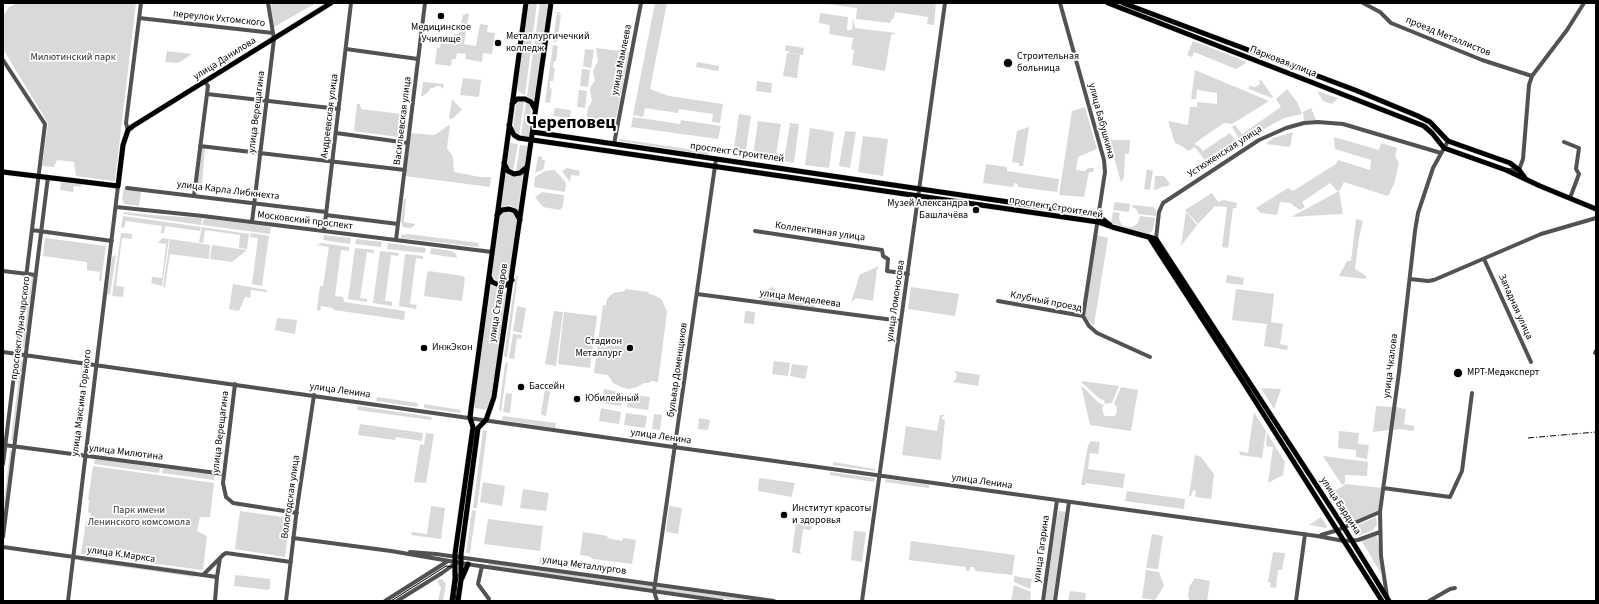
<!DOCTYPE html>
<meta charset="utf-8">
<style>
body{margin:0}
#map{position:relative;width:1599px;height:604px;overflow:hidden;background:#fff;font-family:"Source Sans 3",sans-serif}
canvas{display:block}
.frame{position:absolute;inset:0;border:4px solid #000;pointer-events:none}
</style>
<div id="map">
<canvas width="1599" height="604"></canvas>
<div class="frame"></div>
</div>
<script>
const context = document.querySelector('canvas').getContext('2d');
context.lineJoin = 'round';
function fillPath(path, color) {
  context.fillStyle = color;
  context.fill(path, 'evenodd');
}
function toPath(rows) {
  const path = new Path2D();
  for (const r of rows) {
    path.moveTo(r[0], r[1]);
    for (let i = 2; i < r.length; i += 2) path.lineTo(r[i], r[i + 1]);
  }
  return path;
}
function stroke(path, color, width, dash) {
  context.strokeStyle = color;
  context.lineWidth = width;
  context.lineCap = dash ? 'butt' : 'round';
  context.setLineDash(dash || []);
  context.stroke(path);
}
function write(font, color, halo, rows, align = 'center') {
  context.font = font + ' "Source Sans 3",sans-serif';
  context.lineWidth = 3.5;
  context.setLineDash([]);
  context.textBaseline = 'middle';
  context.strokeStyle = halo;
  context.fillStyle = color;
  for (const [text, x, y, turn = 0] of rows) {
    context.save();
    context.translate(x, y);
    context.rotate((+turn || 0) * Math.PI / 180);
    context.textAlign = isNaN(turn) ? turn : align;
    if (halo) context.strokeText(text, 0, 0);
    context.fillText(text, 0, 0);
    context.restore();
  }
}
fillPath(toPath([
 [18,3,136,3,115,180,113,181,76,176,74,162,57,160,54,167,42,166,48,123,3,49,3,16,9,7],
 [270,3,316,3,274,27],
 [529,3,537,3,525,95,519,92,517,87],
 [540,3,548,3,534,101,527,96],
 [655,3,667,3,650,89,669,96,723,104,720,123,712,122,713,114,679,109,678,113,645,108,643,117,633,115],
 [819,3,894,3,894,6,895,3,936,3,934,25,927,24,928,17,895,12,894,18,891,20,890,23,856,19,857,8],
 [557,12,560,12,559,15,561,15,557,42,553,42],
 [469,13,464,44,476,46,480,24,488,25,487,32,495,33,492,54,483,53,482,62,465,59,466,54,457,53,456,59,452,59,451,66,435,64,437,47,440,48,441,38,452,40,453,34,459,34,463,15],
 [820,13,848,17,847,30,852,30,853,18,855,28,896,33,891,35,885,71,852,65,854,50,851,49,853,38,829,34,830,25,819,23],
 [1193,41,1245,61,1246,63,1236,69,1194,52,1192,57,1187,55],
 [553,45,558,46,556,61,554,61,553,68,555,68,553,81,550,81,550,88,552,89,550,103,545,102],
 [786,45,804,48,803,55,789,53,789,51,785,51],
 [596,48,629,52,615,123,598,120,598,123,586,121,588,108,592,101,590,90,591,86,595,81,593,71,598,61],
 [585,49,594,50,591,68,583,66],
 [167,51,192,54,178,63,165,62],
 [787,53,800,55,797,78,783,76],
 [697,62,719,66,718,71,696,67],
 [582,69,590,70,588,87,580,86],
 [1195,70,1269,101,1232,124,1224,123,1195,143,1196,146,1198,145,1203,151,1230,133,1238,144,1208,164,1195,147,1188,151,1182,146,1175,143,1168,121,1188,125,1190,107,1197,107,1197,102,1217,104,1217,93,1197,90,1196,99,1191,99],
 [463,78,481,80,479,97,460,95],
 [1261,80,1273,97,1272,98,1249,89,1249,86,1255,87,1260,84,1259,81],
 [757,81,772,83,771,93,756,91],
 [423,82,444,84,443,89,440,86,436,86,434,88,431,88,428,92,423,96,421,96],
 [1287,89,1297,102,1302,114,1284,118,1241,142,1232,127,1235,125,1242,134,1281,107,1276,99],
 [579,90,587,91,585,108,577,107],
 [1317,91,1338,98,1332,104,1323,101],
 [452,99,462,110,452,119,449,118],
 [519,102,524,102,519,135,514,133,513,127,516,105],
 [526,102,530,105,531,111,529,137,521,136],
 [357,104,360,104,361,109,401,114,398,137,354,131],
 [1085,107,1097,149,1078,157,1076,170,1085,171,1088,168,1094,168,1093,172,1089,172,1084,197,1059,195,1072,111],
 [555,108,571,110,570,118,553,116],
 [1311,108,1316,120,1304,121,1303,112],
 [739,114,751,116,745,156,733,154],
 [633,117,680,124,681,120,721,126,718,139,631,127],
 [758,121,781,124,775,160,753,157],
 [790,123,799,124,794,163,784,161],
 [450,124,447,148,453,157,454,172,480,177,491,177,490,187,405,176,410,133,435,135],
 [1029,127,1023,166,1019,166,1019,163,1012,162,1017,131],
 [810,128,834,132,829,168,805,165],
 [845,131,856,132,850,168,839,166],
 [1293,132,1290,147,1266,144,1273,138],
 [863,136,888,139,883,176,858,172],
 [1334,137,1379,150,1381,143,1397,148,1395,156,1399,163,1394,184,1388,196,1344,182,1340,190,1337,191,1330,183,1302,202,1305,207,1300,210,1290,203,1280,202,1277,215,1261,213,1256,208,1288,188,1293,191,1336,164,1338,160,1370,170,1371,160,1335,149],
 [619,139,709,152,709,155,619,141],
 [1109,140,1130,140,1129,154,1125,154,1124,177,1121,182],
 [510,143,518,144,513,171,508,167,507,162],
 [520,145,528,146,525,167,520,171,516,171],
 [201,148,205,148,202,184,197,184],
 [538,156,542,157,542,160,545,160,544,168,542,170,535,173],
 [986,164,1007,167,1007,171,1059,179,1057,192,1018,187,1018,184,1014,183,1013,187,983,183],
 [567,168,580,171,579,176,571,175,570,182,562,171],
 [1147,169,1153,171,1150,190,1144,189],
 [555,170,566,183,565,192,534,187,535,177,545,171],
 [504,172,514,176,523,174,518,210,510,205,500,208],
 [1155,176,1164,176,1170,184,1166,187,1164,186,1158,189,1154,190],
 [61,182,82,184,81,187,74,186,73,192,60,190],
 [124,188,141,191,139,206,124,204,122,198],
 [1339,191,1343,214,1291,217],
 [542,192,564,195,563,206,560,210,543,207,535,197],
 [1212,193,1218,202,1224,200,1237,203,1236,208,1233,208,1228,248,1222,247,1227,207,1215,206,1198,224,1185,210],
 [404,199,406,199,404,222,415,224,415,225,411,228,403,227,401,221],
 [1115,202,1130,204,1129,212,1113,210],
 [1133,205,1153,207,1156,210,1156,216,1139,214,1136,209,1132,207],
 [124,212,151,215,202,218,201,225,123,214],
 [503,212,509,212,513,213,518,220,510,279,506,282,499,282,496,281,491,273,498,218],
 [1113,212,1120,213,1119,217,1120,222,1123,226,1128,227,1132,227,1137,224,1139,220,1140,216,1155,218,1153,230,1150,233,1144,234,1111,223],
 [1186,212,1197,225,1181,246],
 [123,216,201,227,200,231,165,226,164,233,161,233,162,226,126,221,124,228,121,227],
 [204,218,271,227,270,234,202,225],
 [1356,219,1363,221,1359,238,1355,269,1366,276,1366,279,1339,276,1347,261,1351,261],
 [202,227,249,234,247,249,239,248,240,235,205,230,203,243,199,242],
 [121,233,132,234,132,239,122,238,116,286,124,287,123,297,112,296],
 [251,233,269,236,262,286,252,284,258,238,250,237],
 [408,234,479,243,478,247,401,238,401,235],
 [324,235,351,238,350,244,323,240],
 [1096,235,1108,238,1094,325,1083,316],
 [45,238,106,246,101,281,99,281,100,272,87,270,87,262,43,256],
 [162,238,169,239,162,286,151,283,152,277,162,278,166,244,158,243],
 [170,239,210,245,209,259,170,254,165,287,163,287],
 [356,239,382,242,381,247,355,244],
 [321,243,349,247,349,251,341,250,335,296,343,297,344,302,405,311,404,320,334,310,333,308,321,306,320,311,317,310,320,286,323,286,329,247,317,245],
 [388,243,426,248,425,253,387,249],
 [212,245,247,250,232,262,210,259],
 [355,248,374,250,374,253,367,252,360,298,367,299,367,302,348,299],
 [431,248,452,251,456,254,457,258,430,254],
 [380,251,399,253,398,256,391,255,385,301,392,302,392,306,373,303],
 [405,254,423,256,423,259,416,258,410,304,417,305,416,309,399,306],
 [116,255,110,295,107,294,112,257],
 [877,267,879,267,877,269,873,301,856,298,851,302,857,284,859,275],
 [429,271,463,276,465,278,462,301,424,296,427,273],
 [28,275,30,276,21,347,19,347],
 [1227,275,1244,278,1243,285,1226,283],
 [32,276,34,276,25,347,22,347],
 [516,276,518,276,507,357,505,357,504,355],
 [233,284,267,290,267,292,251,290,250,298,245,297,239,311,229,309],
 [491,285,504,290,507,294,493,397,486,410,475,408,474,400],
 [772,287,778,293,815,298,814,308,760,301,761,297,769,296,769,289],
 [911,287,959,294,955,316,908,309],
 [625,289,649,292,649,294,656,296,662,300,667,312,658,382,651,381,649,383,644,383,637,387,629,389,621,387,613,383,608,375,594,373,603,305,606,305,607,299,613,293,625,291],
 [1236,289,1274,294,1271,322,1283,324,1280,344,1288,346,1287,350,1264,346,1267,324,1232,320],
 [517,306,526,308,522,333,513,331],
 [554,311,563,312,556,366,545,364],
 [745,311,755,312,754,324,744,323],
 [564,312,597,316,590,368,558,364],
 [277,318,297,320,295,334,275,330],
 [513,334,522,335,521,339,517,338,514,359,509,358],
 [21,361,23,361,13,441,11,440],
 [774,361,790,363,788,376,772,374],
 [508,362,501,412,499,409,505,364],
 [792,364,808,366,805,379,790,376],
 [955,371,980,375,978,386,953,382,954,380,956,380,957,373,955,373],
 [1082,381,1119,386,1112,403,1105,404,1104,400,1100,399,1082,383],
 [1081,385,1099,403,1104,405,1102,408,1103,413,1105,416,1115,416,1117,412,1117,407,1114,404,1121,387,1138,390,1131,431,1090,425],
 [1261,388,1281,389,1274,409],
 [604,389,623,393,621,406,602,403],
 [545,390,548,390,550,392,546,416,542,415,541,412],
 [506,393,512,394,510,413,503,412],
 [628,394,650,397,648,410,627,407],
 [377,397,418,403,417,407,376,401],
 [424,404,461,410,460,413,424,408],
 [358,406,432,417,431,420,357,410],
 [1376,406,1393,407,1390,430,1373,432],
 [1395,407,1406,409,1404,424,1414,426,1414,431,1400,429,1392,430],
 [601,408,621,412,619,424,599,421],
 [1254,412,1266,431,1262,458,1240,455,1239,451,1248,453],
 [626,413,647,416,645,428,624,425],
 [654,414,662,415,660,430,652,429],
 [940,415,945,415,942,417,942,419,945,420,941,460,902,455,906,426,937,431],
 [503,416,556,423,555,428,502,420],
 [699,418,710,420,708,430,698,429],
 [360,424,423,433,422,441,396,437,395,440,358,435],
 [483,430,487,431,477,508,473,508],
 [1339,431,1359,433,1358,444,1369,445,1367,459,1356,457,1356,450,1338,448],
 [426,433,434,434,426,483,414,482,420,444,424,445],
 [1267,433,1285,462,1283,475,1268,483,1273,447,1266,446],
 [1091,441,1100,442,1098,454,1090,453,1088,469,1125,474,1123,488,1086,483,1085,485,1081,485,1088,445],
 [10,451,12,451,3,527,3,509],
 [1195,455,1201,457,1214,474,1211,499,1195,497,1196,491,1193,490,1191,496,1189,496],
 [1323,456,1368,462,1367,476,1345,475,1345,483,1342,485],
 [95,459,160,468,159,473,94,464],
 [833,462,875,469,875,471,833,465],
 [93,466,214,483,210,517,200,517,197,531,207,536,203,570,81,554,86,521,90,521,91,513,88,512,89,500,88,500],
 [163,468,215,475,214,480,162,473],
 [830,472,875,478,874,482,830,475],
 [759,478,795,483,792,495,792,497,758,491],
 [886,479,929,485,929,488,885,482],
 [483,482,505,486,502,506,480,502],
 [1346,484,1382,488,1379,512,1350,524,1330,494],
 [523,489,549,493,546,511,520,508],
 [1127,491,1185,499,1184,509,1125,501],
 [431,506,445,508,441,539,411,535,412,532,427,534],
 [669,506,682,508,678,534,666,532],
 [472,510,476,511,470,553,466,553],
 [240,511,290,518,285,557,235,549],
 [1058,511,1067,512,1054,601,1045,601],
 [1321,517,1327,526,1326,528,1309,525],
 [1376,517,1377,525,1373,530,1358,536,1353,527],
 [488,519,543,526,540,551,484,544],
 [796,522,812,525,811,530,803,529,800,551,801,554,792,552],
 [854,531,866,532,862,562,851,560],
 [583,532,608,536,607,538,622,541,623,538,636,540,632,564,593,559,589,556,580,555],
 [1152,534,1163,536,1158,569,1146,568],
 [1374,535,1377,536,1382,575,1361,540],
 [911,541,1015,555,1012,575,975,571,974,567,971,567,969,571,966,571,966,567,909,560],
 [1273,552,1285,553,1282,570,1278,570,1276,588,1270,587,1271,583,1268,582],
 [81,556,196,571,195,577,80,561],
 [540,557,577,562,576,569,539,564],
 [488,563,653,586,653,589,489,566],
 [1146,570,1159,572,1164,586,1155,600,1142,598],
 [236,575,270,579,270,588,268,590,234,586,235,576],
 [1014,576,1032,579,1030,589,1014,582],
 [1195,578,1210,581,1207,601,1190,601,1188,596,1189,587],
 [442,579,446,584,443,601,438,601,441,588,437,581],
 [1014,585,1031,592,1030,601,1011,601],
 [657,587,759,601,738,601,657,590],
 [1070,591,1086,593,1085,601,1068,601]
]), '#d9d9d9');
const major = toPath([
 [1108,3,1424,126,1432,133,1444,148,1506,170,1540,186,1596,209],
 [1123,3,1355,90,1418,116,1430,122,1448,141,1510,163,1519,170,1525,178],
 [512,104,517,99,525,99,531,102,535,109],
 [509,125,514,135,519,138,1098,222,1112,227,1156,239,1341,523,1389,601],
 [533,132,1097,215,1110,225],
 [504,163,508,171,514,174,520,173,527,167],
 [3,172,118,186,123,145,128,130,133,126,331,3],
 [497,215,502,210,509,209,515,211,520,220],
 [1149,237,1245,385,1382,601],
 [489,276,492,282,499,285,504,286,508,284,512,280],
 [462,578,468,564],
 [452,601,455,579,455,554,473,427,470,418,471,409,526,3],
 [458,601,461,580,461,554,478,428,486,420,494,397,551,3]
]);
stroke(major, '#dbdbdb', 6);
stroke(toPath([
 [1060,3,1104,160,1105,172,1083,316],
 [1363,3,1380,12,1391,23,1482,60,1532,76],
 [139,18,273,33],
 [346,49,418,59],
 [3,60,45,124,3,464],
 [207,94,339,109],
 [128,130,126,123,141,3],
 [336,133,408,143],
 [1564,142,1579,148,1576,169,1579,174,1570,198],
 [614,144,641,3],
 [200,146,405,170],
 [1507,170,1519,170,1523,159,1529,85,1532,76,1567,30,1584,3],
 [127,188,326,212],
 [194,196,208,86,205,82],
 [116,207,203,216,492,252],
 [326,215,398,224],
 [252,222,274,39,268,3],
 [32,230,112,241],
 [324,231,351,3],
 [755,231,882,250,883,256,888,259,887,271,908,274],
 [1156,239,1159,212,1163,203,1259,140,1286,128,1304,123,1318,122,1343,124,1441,153],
 [396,240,425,3],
 [1484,259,1531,362],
 [3,271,36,275],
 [1410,279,1428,281,1434,280,1541,234,1596,218],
 [697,294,901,321],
 [998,301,1083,316],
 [1083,316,1089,326,1097,333,1150,357],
 [3,352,666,446,1317,536,1344,541,1358,540,1380,532],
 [1595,353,1596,351],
 [235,384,223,483,226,497,233,503,297,513],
 [4,445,224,474],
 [1383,488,1450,497,1462,471,1472,393],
 [1321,535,1338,530,1380,512],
 [3,537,48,177],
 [293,538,391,551,473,565,722,601],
 [3,547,217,577,220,558],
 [410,552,436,554,774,601],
 [482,566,478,584,489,599],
 [203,575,223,555,226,553,291,562],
 [1387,596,1381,556,1380,512,1399,372,1415,231,1418,213,1433,168,1448,141],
 [68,601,118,186],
 [215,601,217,577],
 [286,601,297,508,314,395],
 [385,601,448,561],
 [397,601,442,573,457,562],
 [657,601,654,591,716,159],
 [862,601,945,3],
 [1043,601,1057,500],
 [1055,601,1069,502],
 [1296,601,1305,534],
 [1429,601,1450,589,1455,588]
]), '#525252', 4);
stroke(major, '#000', 5);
stroke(toPath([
 [391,601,446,566,453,567,458,575,455,601]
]), '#000', 1);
stroke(toPath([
 [1528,438,1596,432]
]), '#000', 1, [6, 2, 1, 2]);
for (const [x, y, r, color] of [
 [441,16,4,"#000"],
 [498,43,4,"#000"],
 [1008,63,5,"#000"],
 [976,210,4,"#000"],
 [424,348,4,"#000"],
 [630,348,4,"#000"],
 [1458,373,5,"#000"],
 [521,387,4,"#000"],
 [577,399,4,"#000"],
 [784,515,4,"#000"]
]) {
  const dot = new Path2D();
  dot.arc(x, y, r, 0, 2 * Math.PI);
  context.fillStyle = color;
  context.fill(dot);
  stroke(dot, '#fff', 1.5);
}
write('10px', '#000', '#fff', [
 ["переулок Ухтомского",219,19,6],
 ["проезд Металлистов",1448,37,22],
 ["улица Данилова",225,59,-32],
 ["улица Мамлеева",622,60,-79],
 ["Парковая улица",1283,62,21],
 ["улица Верещагина",257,112,-83],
 ["Андреевская улица",330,116,-83],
 ["Васильевская улица",403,121,-83],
 ["улица Бабушкина",1101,121,75],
 ["Устюженская улица",1225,152,-33],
 ["проспект Строителей",737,153,8],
 ["улица Карла Либкнехта",228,191,7],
 ["проспект Строителей",1056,208,9],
 ["Московский проспект",305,221,7],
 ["Коллективная улица",820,232,8],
 ["улица Менделеева",800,299,8],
 ["улица Ломоносова",896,301,-82],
 ["Клубный проезд",1046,302,11],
 ["улица Сталеваров",499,303,-81],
 ["Западная улица",1515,307,66],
 ["проспект Луначарского",21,328,-83],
 ["улица Чкалова",1391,366,-83],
 ["бульвар Доменщиков",678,370,-82],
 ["улица Ленина",340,391,8],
 ["улица Максима Горького",82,403,-83],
 ["улица Верещагина",221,432,-83],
 ["улица Ленина",661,437,8],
 ["улица Милютина",126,453,7],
 ["улица Ленина",982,482,8],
 ["Вологодская улица",291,497,-82],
 ["улица Бардина",1340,506,57],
 ["улица Гагарина",1042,549,-82],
 ["улица К.Маркса",121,555,8],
 ["улица Металлургов",584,566,8]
]);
write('10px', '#000', '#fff', [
 ["Медицинское",441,28,"center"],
 ["Училище",441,40,"center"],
 ["Металлургичечкий",506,37],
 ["колледж",506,49],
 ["Строительная",1017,57],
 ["больница",1017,69],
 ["Музей Александра",968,204,"right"],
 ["Башлачёва",968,216,"right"],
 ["Стадион",622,342,"right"],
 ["Металлург",622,354,"right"],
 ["ИнжЭкон",432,348],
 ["МРТ-Медэксперт",1467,373],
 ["Бассейн",529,387],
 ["Юбилейный",585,399],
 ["Институт красоты",792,509],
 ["и здоровья",792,521]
], 'left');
write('10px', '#303030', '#fff', [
 ["Милютинский парк",73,58],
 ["Парк имени",139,511],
 ["Ленинского комсомола",139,523]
]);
write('bold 18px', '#000', '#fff', [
 ["Череповец",571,124]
]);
</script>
